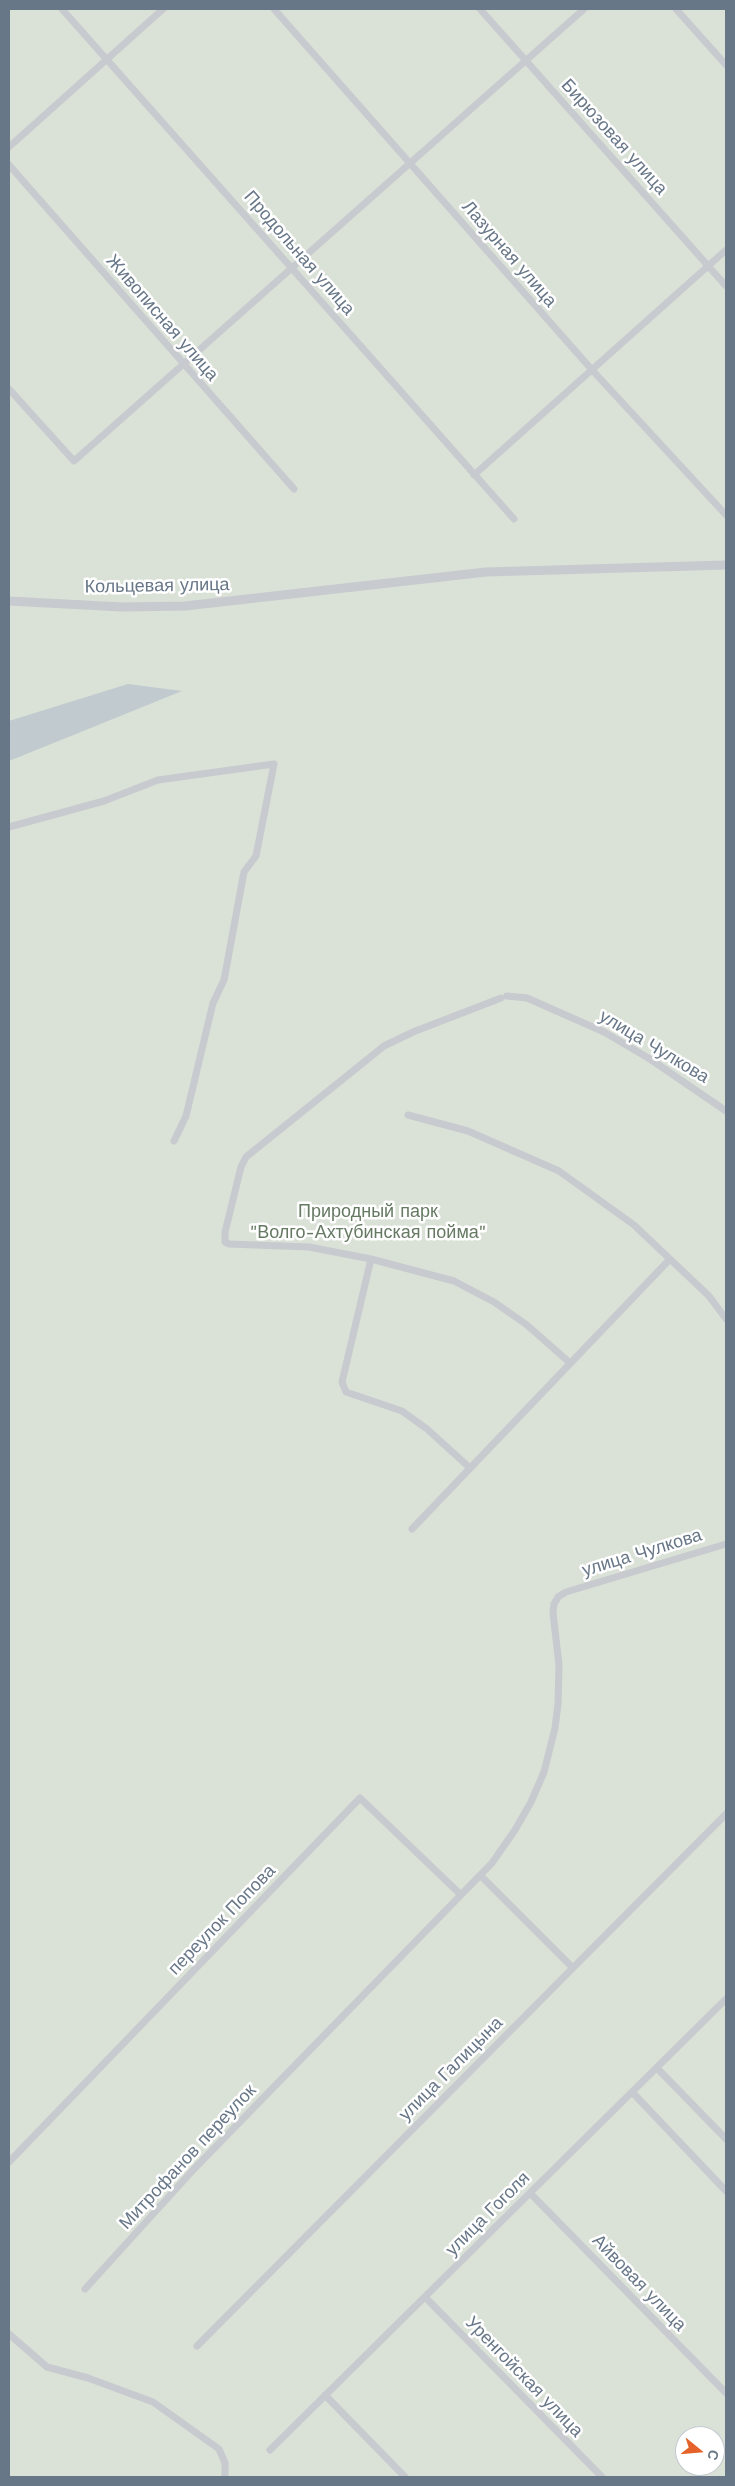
<!DOCTYPE html>
<meta charset="utf-8">
<style>
body{margin:0}
#map{position:relative;width:735px;height:2486px;overflow:hidden;background:#f9f9f6;font-family:"Work Sans",sans-serif}
canvas{display:block}
.frame{position:absolute;inset:0;border:10px solid #687788;pointer-events:none}
.north{position:absolute;left:675px;top:2426px;width:50px;height:50px;box-sizing:border-box;background:#fff;border:1px solid #c3c9cf;border-radius:50%;rotate:107deg;font-size:14px;font-weight:700;line-height:20px;text-align:center;color:#687788}
.north::after{content:'';display:block;margin:auto;width:18px;height:22px;background:#e5632a;clip-path:polygon(50% 0,100% 100%,50% 72%,0 100%)}
</style>
<div id="map">
<canvas width="735" height="2486"></canvas>
<div class="frame"></div>
<div class="north">С</div>
</div>
<script>
const context = document.querySelector('canvas').getContext('2d');
context.lineJoin = 'round';
function fillPath(path, color) {
  context.fillStyle = color;
  context.fill(path, 'evenodd');
}
function toPath(rows) {
  const path = new Path2D();
  for (const r of rows) {
    path.moveTo(r[0], r[1]);
    for (let i = 2; i < r.length; i += 2) path.lineTo(r[i], r[i + 1]);
  }
  return path;
}
function stroke(path, color, width, dash) {
  context.strokeStyle = color;
  context.lineWidth = width;
  context.lineCap = dash ? 'butt' : 'round';
  context.setLineDash(dash || []);
  context.stroke(path);
}
function write(font, color, halo, rows, align = 'center') {
  context.font = font + ' "Work Sans",sans-serif';
  context.lineWidth = 5;
  context.setLineDash([]);
  context.textBaseline = 'middle';
  context.strokeStyle = halo;
  context.fillStyle = color;
  for (const [text, x, y, turn = 0] of rows) {
    context.save();
    context.translate(x, y);
    context.rotate((+turn || 0) * Math.PI / 180);
    context.textAlign = isNaN(turn) ? turn : align;
    if (halo) context.strokeText(text, 0, 0);
    context.fillText(text, 0, 0);
    context.restore();
  }
}
fillPath(toPath([
 [9,9,726,9,726,2477,9,2477],
 [685,2436,715,2436,715,2466,685,2466]
]), '#dae1d7');
fillPath(toPath([
 [128,684,182,691,9,761,9,721]
]), '#c1cacf');
stroke(toPath([
 [62,9,514,519],
 [274,9,593,371,726,515],
 [480,9,726,286],
 [676,9,726,65],
 [9,147,163,9],
 [9,165,294,489],
 [9,389,74,461,584,9],
 [474,475,726,250],
 [9,827,104,801,158,780,274,764,256,856,244,872,224,980,213,1003,186,1116,174,1141],
 [507,996,527,998,604,1032,650,1059,726,1111],
 [501,998,413,1032,384,1046,246,1157,241,1167,225,1232,225,1242,229,1244,309,1247,371,1259,454,1281,494,1302,527,1325,570,1363],
 [408,1115,468,1131,559,1171,634,1225,709,1296,726,1319],
 [371,1259,342,1382,346,1392,402,1411,427,1429,470,1468],
 [412,1529,670,1259],
 [480,1875,573,1968],
 [657,2068,726,2139],
 [632,2092,726,2191],
 [9,2162,360,1798,460,1894],
 [530,2193,726,2393],
 [85,2289,194,2169,492,1863,515,1830,531,1802,544,1772,555,1728,558,1704,559,1665,553,1613,554,1604,558,1597,566,1592,726,1544],
 [425,2297,602,2477],
 [9,2334,47,2367,88,2378,153,2402,219,2449,225,2463,225,2477],
 [197,2346,726,1814],
 [325,2395,405,2477],
 [270,2450,726,1999]
]), '#c7cace', 7);
stroke(toPath([
 [9,601,122,607,185,606,486,572,726,565]
]), '#c7cace', 9);
write('18px', '#687788', '#fff', [
 ["Бирюзовая улица",614,137,48],
 ["Продольная улица",299,253,49],
 ["Лазурная улица",509,254,49],
 ["Живописная улица",162,318,49],
 ["Кольцевая улица",157,586,-1],
 ["улица Чулкова",654,1047,31],
 ["улица Чулкова",642,1553,-17],
 ["переулок Попова",222,1920,-46],
 ["улица Галицына",451,2069,-45],
 ["Митрофанов переулок",188,2157,-47],
 ["улица Гоголя",488,2214,-45],
 ["Айвовая улица",639,2283,46],
 ["Уренгойская улица",524,2377,46]
]);
write('18px', '#667a63', '#fff', [
 ["Природный парк",368,1212],
 ["\"Волго-Ахтубинская пойма\"",368,1233]
]);
</script>
